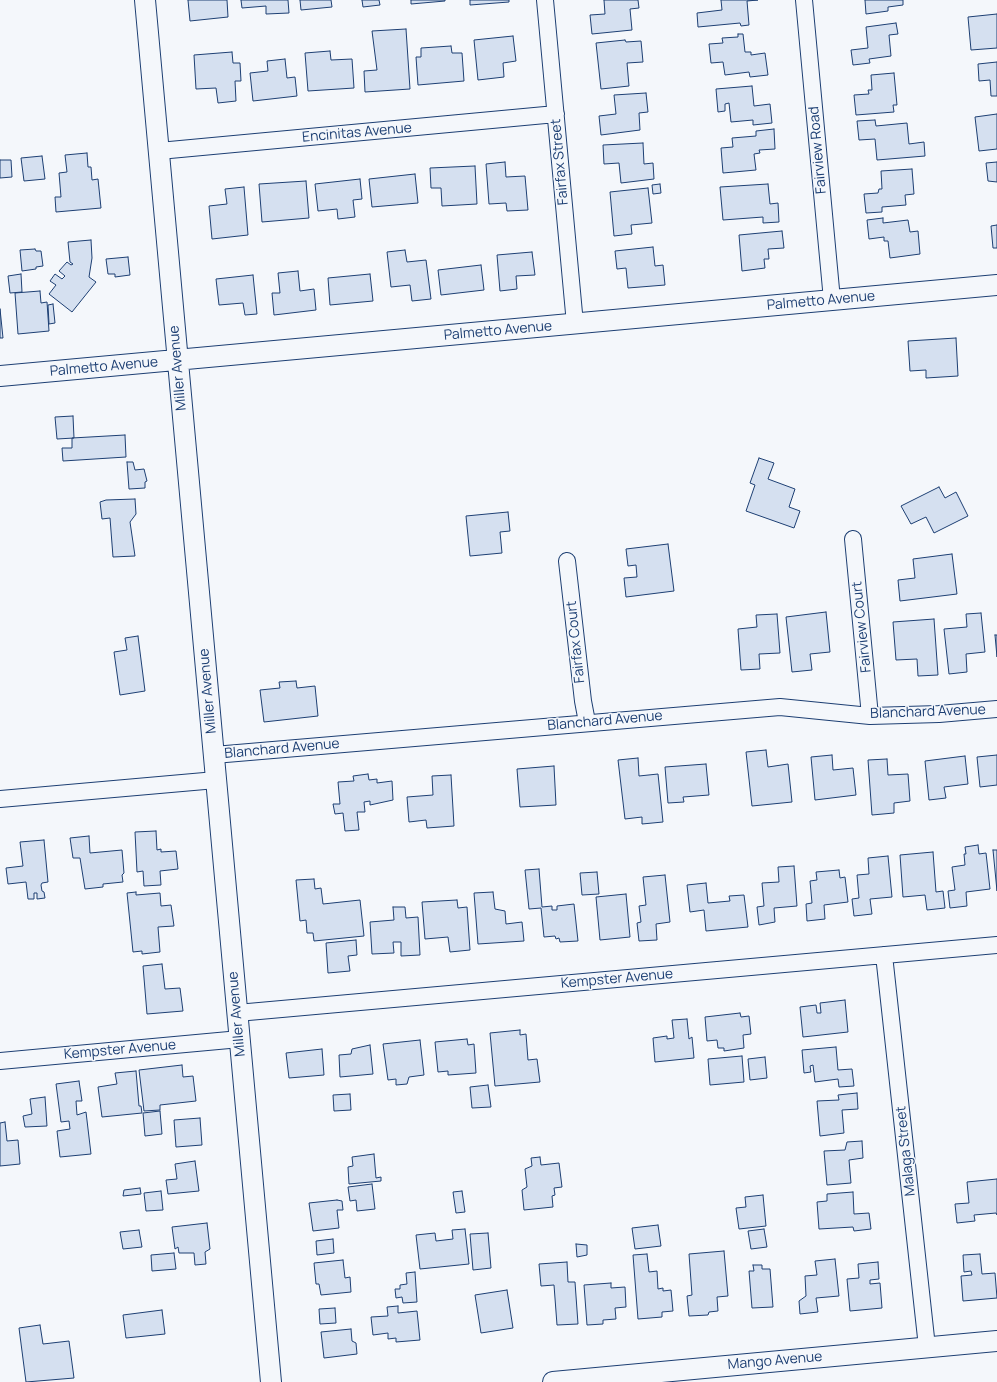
<!DOCTYPE html>
<style>
body{margin:0}
canvas{display:block;background:#f4f7fb}
</style>
<canvas width="997" height="1382"></canvas>
<script>
const context = document.querySelector('canvas').getContext('2d');
context.lineJoin = 'round';
function fillPath(path, color) {
  context.fillStyle = color;
  context.fill(path, 'evenodd');
}
function toPath(rows) {
  const path = new Path2D();
  for (const r of rows) {
    path.moveTo(r[0], r[1]);
    for (let i = 2; i < r.length; i += 2) path.lineTo(r[i], r[i + 1]);
  }
  return path;
}
function stroke(path, color, width, dash) {
  context.strokeStyle = color;
  context.lineWidth = width;
  context.lineCap = dash ? 'butt' : 'round';
  context.setLineDash(dash || []);
  context.stroke(path);
}
function write(font, color, halo, rows, align = 'center') {
  context.font = font + ' Manrope,sans-serif';
  context.lineWidth = 3;
  context.setLineDash([]);
  context.textBaseline = 'middle';
  context.strokeStyle = halo;
  context.fillStyle = color;
  for (const [text, x, y, turn = 0] of rows) {
    context.save();
    context.translate(x, y);
    context.rotate((+turn || 0) * Math.PI / 180);
    context.textAlign = isNaN(turn) ? turn : align;
    if (halo) context.strokeText(text, 0, 0);
    context.fillText(text, 0, 0);
    context.restore();
  }
}
const building = toPath([
 [188,0,227,0,228,17,190,21,188,0],
 [241,0,288,0,289,13,266,14,266,6,242,8,241,0],
 [300,0,331,0,332,7,301,10,300,0],
 [362,0,379,0,380,5,363,7,362,0],
 [411,0,445,0,445,1,411,4,411,0],
 [470,0,509,0,509,2,470,5,470,0],
 [604,0,638,0,639,8,630,9,632,30,592,34,590,15,605,14,604,0],
 [721,0,758,0,747,1,749,25,741,26,740,23,698,27,697,13,722,10,721,0],
 [865,0,903,0,903,5,888,7,888,11,866,14,865,0],
 [997,14,997,48,971,50,968,17,997,14],
 [896,23,898,34,889,35,891,56,869,59,870,63,853,65,851,50,868,48,866,27,896,23],
 [406,29,410,89,365,92,364,71,377,70,372,31,406,29],
 [738,34,743,34,745,52,751,52,751,55,765,53,768,75,750,77,749,72,725,75,723,62,711,63,709,44,723,43,722,38,738,37,738,34],
 [513,36,516,61,503,63,504,77,478,80,474,40,513,36],
 [625,40,626,42,641,41,643,62,627,63,629,86,601,89,596,43,625,40],
 [451,46,452,53,462,53,464,81,418,85,416,57,421,57,421,48,451,46],
 [330,51,331,60,352,59,354,88,308,91,305,53,330,51],
 [232,52,233,63,240,63,241,81,235,81,236,101,218,103,216,88,196,89,194,55,232,52],
 [285,59,287,78,295,77,297,96,253,101,250,73,268,71,267,61,285,59],
 [997,62,997,96,991,96,990,80,979,81,978,64,997,62],
 [894,73,897,105,893,105,894,112,856,115,854,95,869,94,868,90,872,90,871,75,894,73],
 [752,86,754,106,770,104,772,123,753,125,753,120,731,122,729,103,725,104,725,111,718,112,716,89,752,86],
 [646,93,648,112,639,113,640,130,601,135,599,116,616,114,614,95,646,93],
 [997,114,997,149,979,151,975,117,997,114],
 [875,120,876,126,907,123,909,144,924,142,925,156,877,160,875,139,859,140,857,121,875,120],
 [774,129,775,149,759,150,760,153,754,154,756,170,723,173,721,148,733,147,732,138,756,136,756,131,774,129],
 [643,143,644,164,653,163,654,179,621,183,619,163,604,164,603,145,643,143],
 [87,153,88,167,91,167,92,180,98,179,101,208,56,212,55,197,61,197,59,173,67,172,65,155,87,153],
 [42,156,45,179,24,181,21,158,42,156],
 [0,160,11,160,12,177,0,178,0,160],
 [505,162,506,177,525,176,528,210,507,211,506,203,489,204,486,164,505,162],
 [997,162,997,182,988,181,986,163,997,162],
 [475,166,477,204,442,206,441,188,431,188,430,168,475,166],
 [912,169,914,194,905,195,906,205,882,207,882,212,866,213,864,194,878,193,879,189,882,189,881,171,912,169],
 [415,174,418,203,372,207,369,179,415,174],
 [360,179,362,199,353,200,355,217,338,219,337,209,318,211,315,184,360,179],
 [306,181,309,218,262,222,259,184,306,181],
 [660,184,661,193,653,194,652,185,660,184],
 [768,184,770,204,778,203,779,222,763,223,763,217,723,220,720,187,768,184],
 [244,187,248,235,212,239,209,206,227,204,225,189,244,187],
 [648,188,652,223,631,225,632,234,614,236,610,192,648,188],
 [883,218,883,223,908,220,910,232,918,231,920,254,890,258,888,241,884,241,884,237,869,239,867,220,883,218],
 [997,225,997,248,993,248,991,226,997,225],
 [782,231,784,248,768,249,769,259,764,259,765,268,742,271,739,235,782,231],
 [91,240,92,258,89,277,96,282,72,312,49,294,56,285,50,281,55,274,62,279,65,276,59,271,67,262,71,265,73,264,70,262,68,242,91,240],
 [653,247,655,266,663,265,665,285,628,288,626,268,617,269,615,251,653,247],
 [35,249,36,251,41,251,43,266,36,267,36,269,22,271,20,250,35,249],
 [405,250,407,262,426,260,431,299,412,301,410,285,391,287,387,252,405,250],
 [532,252,535,275,516,276,517,289,500,291,497,255,532,252],
 [128,257,130,275,115,277,115,274,108,274,106,259,128,257],
 [481,265,484,290,441,295,438,270,481,265],
 [298,271,300,291,314,289,316,310,274,315,272,293,280,293,278,273,298,271],
 [21,274,22,292,10,293,8,276,21,274],
 [370,274,373,301,330,305,328,278,370,274],
 [253,275,257,314,245,315,243,303,219,305,216,279,253,275],
 [40,291,41,303,47,302,49,331,18,334,15,293,40,291],
 [53,304,55,323,49,324,48,305,53,304],
 [0,309,3,338,0,338,0,309],
 [956,338,958,376,926,378,926,370,910,371,908,341,956,338],
 [73,416,74,438,57,439,55,417,73,416],
 [125,435,126,457,63,461,62,448,72,448,72,438,125,435],
 [759,458,774,463,768,479,795,489,789,507,800,511,794,528,746,511,755,485,750,483,759,458],
 [127,462,133,462,135,470,144,469,147,481,145,482,145,488,129,489,127,462],
 [939,487,945,498,956,492,968,516,934,533,926,517,911,524,901,506,939,487],
 [135,499,136,514,130,522,135,556,113,557,110,518,102,519,100,502,106,500,135,499],
 [508,512,510,531,500,532,502,553,470,556,466,516,508,512],
 [668,544,674,591,626,597,624,578,637,577,636,565,628,566,626,549,668,544],
 [952,554,957,594,900,601,898,580,915,578,913,559,952,554],
 [826,612,830,652,810,654,812,670,792,672,786,617,826,612],
 [981,613,985,652,966,654,967,672,949,674,944,629,967,627,966,614,981,613],
 [777,614,780,653,759,654,760,669,741,670,738,629,757,627,756,615,777,614],
 [934,619,938,675,918,676,917,659,896,660,893,622,934,619],
 [995,635,997,635,997,657,995,635],
 [138,636,145,691,120,695,114,652,127,650,125,638,138,636],
 [296,681,297,688,315,686,318,716,264,722,260,690,280,688,279,682,296,681],
 [766,750,768,767,788,764,792,802,752,806,746,752,766,750],
 [832,755,833,770,853,768,856,795,815,800,811,757,832,755],
 [997,755,997,785,980,787,977,757,997,755],
 [965,756,968,784,944,787,946,798,929,800,925,761,965,756],
 [638,758,639,776,658,774,663,822,642,824,642,817,625,819,618,760,638,758],
 [887,759,888,775,908,774,910,801,894,803,894,813,872,815,868,760,887,759],
 [706,764,709,795,683,797,684,802,668,803,665,767,706,764],
 [554,766,556,805,520,807,517,769,554,766],
 [368,774,369,780,377,779,377,783,392,781,393,800,370,805,370,801,364,802,365,812,357,812,359,830,345,831,343,813,335,814,333,804,340,804,338,782,354,781,353,776,368,774],
 [451,775,454,826,427,828,426,820,409,822,407,797,433,795,432,776,451,775],
 [156,831,157,850,161,849,161,852,176,851,178,869,160,871,161,885,144,886,143,871,137,872,135,832,156,831],
 [89,836,90,853,122,850,124,873,122,875,123,882,103,884,103,887,85,889,80,858,73,858,70,838,89,836],
 [44,840,48,882,42,883,41,885,42,891,44,892,45,898,37,899,37,893,34,893,34,899,28,899,26,882,8,884,6,868,23,866,20,842,44,840],
 [978,845,979,854,986,853,990,889,966,892,967,906,950,908,948,891,955,890,952,867,965,865,964,854,966,854,965,847,978,845],
 [993,850,997,850,997,891,993,850],
 [933,852,936,892,943,891,945,908,927,910,925,895,903,897,900,855,933,852],
 [888,856,892,897,870,899,872,914,854,916,852,899,859,898,857,875,869,874,868,858,888,856],
 [794,866,797,906,774,908,775,922,759,925,757,907,764,906,762,883,779,882,778,867,794,866],
 [539,869,542,907,552,906,552,910,557,910,557,906,574,904,578,941,560,942,559,938,556,939,555,936,544,937,541,908,529,909,525,870,539,869],
 [839,870,840,878,845,877,848,902,824,905,825,919,807,921,806,904,812,903,810,881,817,880,816,872,839,870],
 [597,872,599,894,582,895,580,873,597,872],
 [665,875,670,922,656,924,657,940,639,941,637,923,641,922,639,906,646,905,643,877,665,875],
 [314,879,315,889,321,888,323,904,360,900,364,936,314,941,313,933,307,933,306,920,300,921,296,880,314,879],
 [706,883,708,903,730,901,729,896,744,895,748,927,706,931,704,910,690,912,687,885,706,883],
 [136,892,136,895,160,893,161,906,171,905,174,926,158,927,160,952,142,954,142,951,133,952,127,893,136,892],
 [493,892,495,909,505,911,506,924,522,922,524,941,478,944,474,893,493,892],
 [626,894,630,937,600,940,596,897,626,894],
 [457,900,458,908,467,907,470,950,450,952,448,937,425,939,422,902,457,900],
 [393,907,405,907,406,918,418,917,420,955,401,956,401,942,393,942,394,953,372,954,370,922,394,920,393,907],
 [356,940,357,955,348,956,350,971,328,973,326,943,356,940],
 [162,964,165,989,180,988,183,1011,147,1014,143,966,162,964],
 [845,1000,848,1032,803,1037,800,1007,816,1005,817,1013,821,1013,820,1003,845,1000],
 [740,1013,741,1017,749,1016,751,1034,743,1035,744,1048,724,1051,724,1048,718,1048,717,1040,707,1041,705,1017,740,1013],
 [687,1019,689,1039,692,1037,694,1058,655,1062,653,1038,667,1036,667,1039,674,1038,672,1020,687,1019],
 [520,1030,520,1035,526,1034,528,1060,537,1059,540,1082,495,1086,490,1033,520,1030],
 [467,1039,468,1045,474,1044,476,1073,448,1075,448,1071,438,1072,435,1042,467,1039],
 [420,1040,424,1075,409,1077,407,1084,396,1085,396,1079,388,1080,383,1044,420,1040],
 [370,1045,373,1074,340,1077,339,1055,351,1054,352,1049,370,1045],
 [836,1047,838,1070,852,1069,854,1086,839,1087,838,1079,815,1082,813,1065,810,1066,811,1072,804,1073,802,1050,836,1047],
 [322,1049,324,1075,289,1078,286,1053,322,1049],
 [742,1056,744,1082,710,1085,708,1059,742,1056],
 [765,1057,767,1078,750,1080,748,1059,765,1057],
 [182,1065,183,1077,193,1076,196,1101,160,1105,160,1110,144,1111,139,1070,182,1065],
 [136,1071,139,1106,141,1106,142,1113,102,1117,98,1087,117,1084,115,1073,136,1071],
 [79,1081,82,1101,76,1101,77,1115,86,1112,91,1154,60,1157,57,1131,70,1129,69,1121,61,1122,56,1084,79,1081],
 [488,1085,491,1107,472,1108,470,1087,488,1085],
 [857,1093,858,1109,842,1110,844,1133,820,1136,817,1101,839,1100,838,1095,857,1093],
 [350,1094,351,1110,334,1111,333,1095,350,1094],
 [45,1097,47,1126,25,1127,23,1116,32,1114,30,1099,45,1097],
 [160,1111,162,1134,145,1136,143,1113,160,1111],
 [200,1118,202,1145,176,1147,174,1120,200,1118],
 [5,1122,7,1141,18,1140,20,1164,0,1166,0,1123,5,1122],
 [862,1141,863,1158,849,1160,851,1183,827,1185,824,1151,845,1150,847,1142,862,1141],
 [374,1154,376,1178,381,1177,381,1181,349,1184,348,1167,353,1166,352,1157,374,1154],
 [540,1157,541,1165,559,1163,562,1187,554,1188,555,1195,552,1196,553,1207,524,1210,522,1190,527,1187,525,1169,532,1166,531,1158,540,1157],
 [195,1161,199,1191,168,1194,166,1180,177,1179,175,1164,195,1161],
 [997,1179,997,1215,996,1213,974,1215,975,1221,957,1223,955,1204,969,1203,967,1182,997,1179],
 [372,1184,375,1209,357,1211,356,1200,350,1201,348,1187,372,1184],
 [140,1188,141,1194,123,1196,124,1190,140,1188],
 [161,1191,163,1210,146,1211,144,1193,161,1191],
 [462,1191,465,1212,456,1213,453,1192,462,1191],
 [853,1192,854,1214,869,1213,871,1229,854,1231,853,1227,819,1229,817,1202,827,1201,827,1194,853,1192],
 [763,1195,766,1226,739,1229,736,1208,746,1207,745,1197,763,1195],
 [337,1200,342,1201,343,1210,337,1210,339,1228,313,1231,309,1203,337,1200],
 [207,1223,210,1249,205,1252,206,1264,195,1265,194,1253,179,1253,178,1247,175,1249,172,1227,207,1223],
 [658,1225,661,1246,635,1249,632,1228,658,1225],
 [465,1229,469,1264,420,1269,416,1235,435,1233,436,1241,453,1239,452,1230,465,1229],
 [764,1229,767,1247,751,1249,748,1231,764,1229],
 [139,1230,142,1247,123,1249,120,1232,139,1230],
 [488,1233,491,1268,473,1270,470,1234,488,1233],
 [333,1239,334,1253,317,1255,316,1241,333,1239],
 [576,1244,587,1245,587,1255,577,1257,576,1244],
 [724,1251,728,1296,717,1297,718,1311,709,1312,708,1315,689,1316,687,1296,692,1295,689,1254,724,1251],
 [174,1253,176,1269,152,1271,151,1255,174,1253],
 [647,1254,649,1272,657,1271,658,1289,663,1288,663,1291,671,1290,673,1311,662,1312,662,1317,638,1319,633,1255,647,1254],
 [980,1254,982,1274,995,1273,997,1298,963,1301,961,1276,972,1275,971,1271,964,1272,963,1255,980,1254],
 [835,1259,839,1296,816,1298,818,1312,800,1314,799,1301,806,1296,805,1276,817,1275,815,1261,835,1259],
 [343,1260,345,1278,350,1277,351,1292,321,1295,319,1284,316,1284,314,1263,343,1260],
 [567,1262,568,1282,575,1282,578,1324,557,1325,554,1285,541,1286,539,1264,567,1262],
 [878,1262,879,1279,870,1280,870,1284,880,1283,882,1308,850,1311,847,1279,859,1278,858,1264,878,1262],
 [753,1265,762,1265,762,1269,770,1269,773,1307,752,1308,749,1271,754,1271,753,1265],
 [415,1272,417,1302,403,1303,402,1297,396,1298,395,1289,400,1289,400,1285,407,1284,406,1273,415,1272],
 [611,1283,611,1288,625,1287,626,1307,615,1308,616,1319,603,1320,603,1324,587,1325,584,1285,611,1283],
 [507,1290,513,1328,481,1333,475,1295,507,1290],
 [398,1306,398,1313,417,1311,420,1340,396,1342,396,1338,388,1339,388,1333,373,1335,371,1317,388,1316,387,1307,398,1306],
 [335,1308,336,1323,320,1324,319,1309,335,1308],
 [162,1310,165,1334,126,1338,123,1315,162,1310],
 [40,1325,43,1344,69,1341,74,1378,26,1382,19,1328,40,1325],
 [351,1329,352,1341,356,1343,357,1354,324,1358,321,1332,351,1329]
]);
fillPath(building, '#d5e0f0');
stroke(building, '#1d3f73', 1);
const minor = toPath([
 [545,0,575,324],
 [804,0,832,300],
 [159,151,556,114],
 [853,539,870,716],
 [567,561,583,701,587,722],
 [214,755,780,707,870,716,939,714,997,709],
 [0,799,216,780],
 [884,955,927,1347],
 [237,1013,997,945],
 [0,1061,240,1039]
]);
const tertiary = toPath([
 [145,0,271,1382],
 [0,376,997,285],
 [553,1382,997,1341]
]);
stroke(minor, '#1d3f73', 18);
stroke(tertiary, '#1d3f73', 22);
stroke(minor, '#f4f7fb', 16);
stroke(tertiary, '#f4f7fb', 20);
write('14px', '#1d3f73', '#f4f7fb', [
 ["Encinitas Avenue",357,133,-5],
 ["Fairview Road",818,150,-95],
 ["Fairfax Street",560,162,-95],
 ["Palmetto Avenue",821,301,-5],
 ["Palmetto Avenue",498,331,-5],
 ["Palmetto Avenue",104,367,-5],
 ["Miller Avenue",178,368,-95],
 ["Fairview Court",862,627,-96],
 ["Fairfax Court",576,642,-96],
 ["Miller Avenue",208,691,-95],
 ["Blanchard Avenue",928,712,-2],
 ["Blanchard Avenue",605,721,-5],
 ["Blanchard Avenue",282,749,-5],
 ["Kempster Avenue",617,979,-5],
 ["Miller Avenue",237,1014,-95],
 ["Kempster Avenue",120,1050,-5],
 ["Malaga Street",906,1151,-96],
 ["Mango Avenue",775,1361,-5]
]);
</script>
